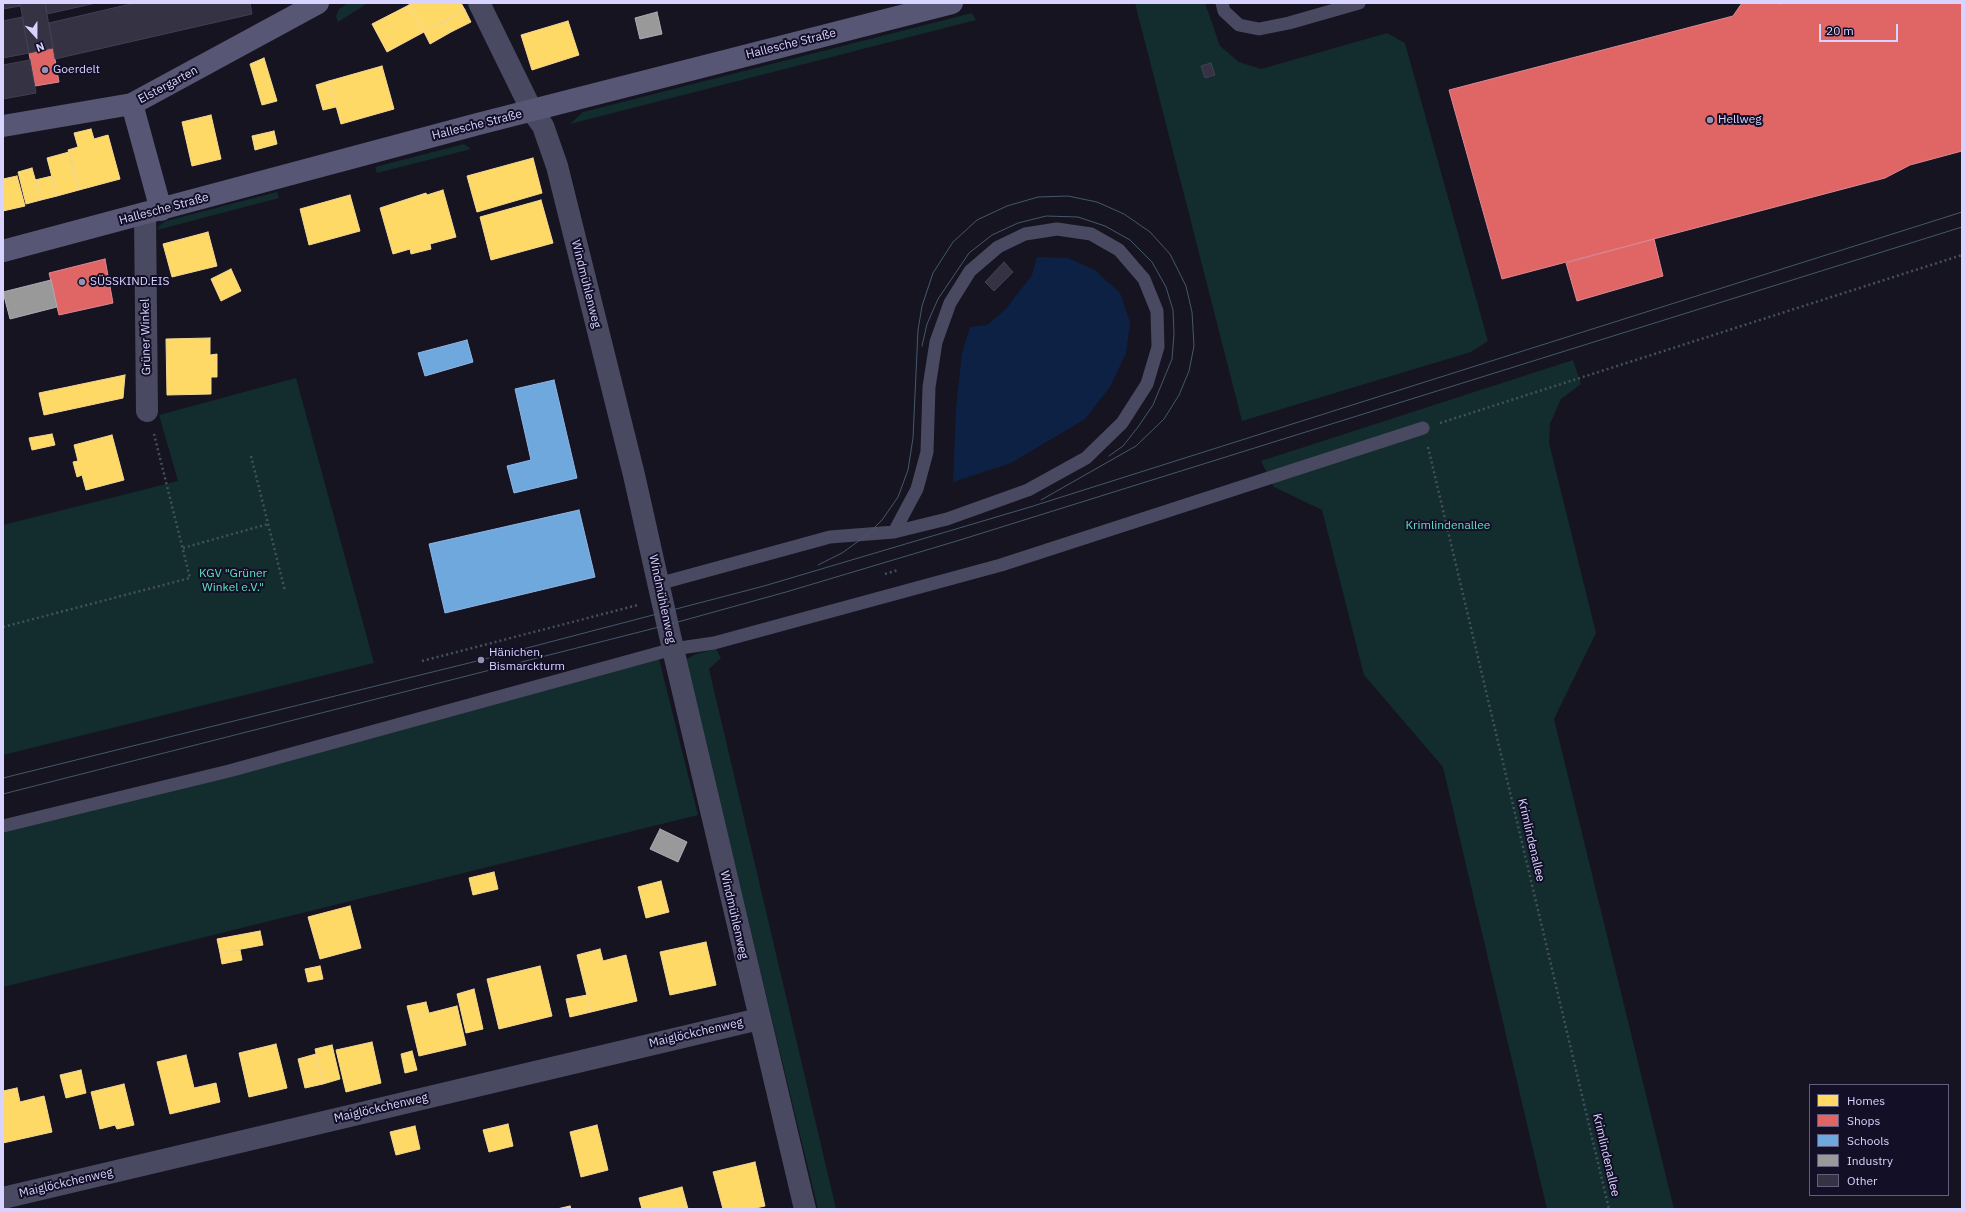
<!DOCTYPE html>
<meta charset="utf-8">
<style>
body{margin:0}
#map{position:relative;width:1965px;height:1212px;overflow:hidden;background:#161421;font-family:"IBM Plex Sans",sans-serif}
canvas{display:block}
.frame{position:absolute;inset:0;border:4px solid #d9d4ff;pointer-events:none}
.legend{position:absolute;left:1809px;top:1084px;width:140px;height:112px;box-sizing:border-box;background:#130f26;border:1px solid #625e7d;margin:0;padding:5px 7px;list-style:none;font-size:12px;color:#d9d4ff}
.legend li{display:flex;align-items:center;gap:8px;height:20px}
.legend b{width:20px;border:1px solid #625e7d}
.north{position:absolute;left:16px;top:16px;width:40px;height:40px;-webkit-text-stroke:3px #130f26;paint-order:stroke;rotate:159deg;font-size:11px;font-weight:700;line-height:16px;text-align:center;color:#d9d4ff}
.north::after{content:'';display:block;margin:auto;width:14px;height:18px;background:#d9d4ff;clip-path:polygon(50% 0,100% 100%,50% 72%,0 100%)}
.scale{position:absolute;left:1819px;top:24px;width:79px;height:18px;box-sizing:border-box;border:2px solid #d9d4ff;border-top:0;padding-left:5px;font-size:12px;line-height:14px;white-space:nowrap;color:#d9d4ff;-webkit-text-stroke:3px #130f26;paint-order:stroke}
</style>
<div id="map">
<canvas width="1965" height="1212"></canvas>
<div class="frame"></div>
<ul class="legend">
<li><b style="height:11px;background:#ffd966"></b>Homes</li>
<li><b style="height:11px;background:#e06666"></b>Shops</li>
<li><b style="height:11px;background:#6fa8dc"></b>Schools</li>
<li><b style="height:11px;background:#999"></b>Industry</li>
<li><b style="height:11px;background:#343243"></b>Other</li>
</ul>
<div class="north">N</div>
<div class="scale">20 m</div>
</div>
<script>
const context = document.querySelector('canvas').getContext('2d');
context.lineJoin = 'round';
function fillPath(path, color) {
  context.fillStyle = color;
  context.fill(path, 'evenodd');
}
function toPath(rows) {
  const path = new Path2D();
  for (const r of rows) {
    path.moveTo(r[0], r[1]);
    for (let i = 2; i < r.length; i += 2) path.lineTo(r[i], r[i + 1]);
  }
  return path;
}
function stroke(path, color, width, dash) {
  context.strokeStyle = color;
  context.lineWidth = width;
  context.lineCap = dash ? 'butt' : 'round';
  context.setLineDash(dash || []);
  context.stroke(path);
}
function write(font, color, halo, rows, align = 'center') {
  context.font = font + ' "IBM Plex Sans",sans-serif';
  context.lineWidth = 4;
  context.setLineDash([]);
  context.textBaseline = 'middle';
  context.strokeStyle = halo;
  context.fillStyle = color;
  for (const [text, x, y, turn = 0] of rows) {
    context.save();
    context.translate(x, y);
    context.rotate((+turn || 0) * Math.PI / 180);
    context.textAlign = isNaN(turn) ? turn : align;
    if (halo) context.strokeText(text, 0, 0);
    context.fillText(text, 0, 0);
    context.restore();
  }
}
fillPath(toPath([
 [348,3,368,3,338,22,336,16,339,9],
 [1135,3,1205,3,1220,46,1239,62,1261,69,1387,33,1405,43,1488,341,1471,352,1242,421],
 [972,13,976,20,570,124,583,112],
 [464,144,471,149,377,173,375,167],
 [277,192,279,198,157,230,160,225,166,221],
 [1573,360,1581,384,1561,399,1550,424,1549,443,1596,633,1554,719,1674,1209,1547,1209,1443,767,1364,675,1322,510,1274,487,1261,461],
 [296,378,374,663,3,755,3,525,178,481,159,415],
 [716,649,721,658,709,669,836,1209,818,1209,685,660,696,654],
 [659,659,698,815,3,987,3,831]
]), '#132c2d');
fillPath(toPath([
 [1037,257,1068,258,1095,270,1120,293,1130,322,1126,353,1110,387,1085,419,1011,463,953,482,956,408,962,353,970,327,987,325,1005,310,1032,275]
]), '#0d2144');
const homes = toPath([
 [412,3,461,3,465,10,424,32,409,5,412,3],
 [409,5,424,32,387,52,372,24,409,5],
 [465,10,471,22,451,32,444,21,465,10],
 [444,21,451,32,430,44,424,32,444,21],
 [568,21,579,55,532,70,521,35,568,21],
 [264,58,277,101,262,105,250,64,264,58],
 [382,66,394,109,341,124,329,81,382,66],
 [329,81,336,107,323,110,316,85,329,81],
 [211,115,221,159,192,166,182,122,211,115],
 [91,129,94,139,108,135,120,179,79,190,68,150,78,147,74,133,91,129],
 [274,131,277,144,255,150,252,136,274,131],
 [69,152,79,190,57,196,47,158,69,152],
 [533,158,542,193,477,212,467,176,533,158],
 [32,168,41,200,26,204,18,172,32,168],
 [17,176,25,206,3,211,3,179,17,176],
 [52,176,57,196,41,200,35,180,52,176],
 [443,190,456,237,430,244,431,249,411,254,410,249,393,254,380,208,426,193,427,195,443,190],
 [350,195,360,231,309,245,300,209,350,195],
 [541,200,553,243,491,260,480,217,541,200],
 [208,232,217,266,172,277,163,244,208,232],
 [231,269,241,291,221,301,211,279,231,269],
 [210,338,210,355,217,354,217,377,211,377,211,394,167,395,166,339,210,338],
 [125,375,123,398,44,415,39,393,125,375],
 [52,434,55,445,32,450,29,438,52,434],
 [112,435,124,480,86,490,82,475,77,477,73,462,78,461,74,445,112,435],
 [494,872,498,889,473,895,469,878,494,872],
 [661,881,669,912,646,918,638,887,661,881],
 [350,906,361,948,320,959,308,917,350,906],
 [260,931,263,945,220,953,217,939,260,931],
 [706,942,716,985,670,995,660,952,706,942],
 [600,949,603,961,626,955,637,1001,591,1012,577,955,600,949],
 [240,950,242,960,222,964,220,953,240,950],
 [320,966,323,979,308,982,305,969,320,966],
 [540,966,552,1016,499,1029,487,979,540,966],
 [474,989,483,1029,466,1033,457,994,474,989],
 [587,995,591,1012,570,1017,566,999,587,995],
 [426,1002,429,1013,410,1018,407,1006,426,1002],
 [457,1006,466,1045,419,1056,410,1018,457,1006],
 [372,1042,381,1083,346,1092,336,1050,372,1042],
 [276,1044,287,1088,249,1097,239,1053,276,1044],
 [332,1045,340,1079,323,1084,315,1049,332,1045],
 [412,1051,417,1070,405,1073,401,1054,412,1051],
 [316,1054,323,1084,305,1088,298,1059,316,1054],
 [186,1055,194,1088,216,1083,220,1102,170,1114,157,1062,186,1055],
 [81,1070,86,1093,66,1098,60,1075,81,1070],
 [124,1084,134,1125,117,1129,115,1125,100,1129,91,1092,124,1084],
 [17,1088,20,1102,44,1096,52,1132,3,1143,3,1091,17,1088],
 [508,1124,513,1146,489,1152,483,1130,508,1124],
 [597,1125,608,1170,581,1177,570,1132,597,1125],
 [415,1126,420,1149,396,1155,390,1132,415,1126],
 [755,1162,765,1206,751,1209,723,1209,713,1172,755,1162],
 [682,1187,688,1209,642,1209,639,1198,682,1187],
 [570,1206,571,1209,557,1209,570,1206]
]);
fillPath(homes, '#ffd966');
stroke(homes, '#f4d894', 1);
const shops = toPath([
 [1742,3,1777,3,1779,4,1785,3,1962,3,1962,151,1910,165,1885,178,1502,279,1449,90,1733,16,1742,3],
 [53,48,59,82,35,86,29,53,53,48],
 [1654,239,1663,276,1577,301,1566,263,1654,239],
 [105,259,113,303,59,315,49,273,105,259]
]);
fillPath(shops, '#e06666');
stroke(shops, '#de8794', 1);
const schools = toPath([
 [467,340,473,362,425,376,418,353,467,340],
 [554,380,577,478,514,493,507,466,531,460,515,389,554,380],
 [579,510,595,577,445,613,429,544,579,510]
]);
fillPath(schools, '#6fa8dc');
stroke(schools, '#8fb5e6', 1);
const industry = toPath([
 [657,12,662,34,640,39,635,18,657,12],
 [51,280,57,307,10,319,3,292,51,280],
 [660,829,687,842,678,862,650,849,660,829]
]);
fillPath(industry, '#999');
stroke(industry, '#acabb8', 1);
const building = toPath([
 [3,3,20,3,20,6,3,9,3,3],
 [20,3,45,3,53,48,29,53,20,3],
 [45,3,96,3,47,14,45,3],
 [135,3,250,3,252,14,55,59,49,23,135,3],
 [22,17,29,53,3,58,3,21,22,17],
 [30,60,36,93,3,99,3,65,30,60],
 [1211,63,1215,75,1205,78,1201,66,1211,63],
 [1004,262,1013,272,994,291,985,282,1004,262]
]);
fillPath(building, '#343243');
stroke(building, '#433f54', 1);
stroke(toPath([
 [1440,423,1962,255],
 [1428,447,1609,1209],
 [251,456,285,591],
 [183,548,268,524],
 [885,574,898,570],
 [3,627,190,578,154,434],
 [422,661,638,605]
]), '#44505f', 2.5, [2, 3]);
stroke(toPath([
 [1222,3,1224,11,1239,25,1259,29,1289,23,1359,3],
 [658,584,830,537,894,532,947,519,1028,490,1086,458,1122,423,1147,384,1158,347,1157,311,1144,279,1119,250,1091,234,1057,229,1025,234,998,247,970,271,950,303,936,342,929,387,927,452,917,489,894,532],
 [3,826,229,771,673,649,714,643,1001,565,1423,428]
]), '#4a4962', 13);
stroke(toPath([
 [479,3,532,111,543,126,557,166,634,475,673,649,805,1209],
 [145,215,147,411],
 [3,1198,759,1019]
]), '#4a4962', 22);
stroke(toPath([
 [132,104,161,210],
 [3,126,132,104,318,3],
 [3,251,478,124,952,3]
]), '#575674', 22);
stroke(toPath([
 [922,346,927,324,938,299,969,253,992,235,1018,223,1046,216,1078,217,1105,226,1130,240,1152,262,1166,287,1173,310,1174,334,1172,359,1153,405,1138,427,1123,446,1109,456],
 [818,565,842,553,867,535,882,520,898,497,908,470,913,438,918,330,922,306,933,273,953,242,977,220,1007,206,1038,197,1068,196,1097,202,1124,214,1150,232,1170,254,1186,286,1192,312,1194,346,1189,371,1179,395,1164,419,1136,446,1041,500],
 [3,778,481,660,764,586,1030,507,1962,212],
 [3,794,667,625,786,592,960,540,1962,227]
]), '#43596b', 1);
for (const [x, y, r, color] of [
 [45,70,4,"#9591b1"],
 [1710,120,4,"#9591b1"],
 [82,282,4,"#9591b1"],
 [481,660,4,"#9591b1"]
]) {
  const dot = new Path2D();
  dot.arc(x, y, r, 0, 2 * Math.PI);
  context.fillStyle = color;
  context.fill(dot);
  stroke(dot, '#130f26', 1.5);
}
write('12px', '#d9d4ff', '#130f26', [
 ["Hallesche Straße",791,44,-14],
 ["Elstergarten",168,85,-28],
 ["Hallesche Straße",477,125,-14],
 ["Hallesche Straße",164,209,-15],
 ["Windmühlenweg",586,284,76],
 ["Grüner Winkel",146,337,-91],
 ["Windmühlenweg",662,599,78],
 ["Krimlindenallee",1531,840,77],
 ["Windmühlenweg",734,915,77],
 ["Maiglöckchenweg",696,1033,-13],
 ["Maiglöckchenweg",381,1108,-13],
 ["Krimlindenallee",1606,1155,77],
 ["Maiglöckchenweg",66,1183,-13]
]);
write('12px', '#d9d4ff', '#130f26', [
 ["Goerdelt",53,70],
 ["Hellweg",1718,120],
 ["SÜSSKIND.EIS",90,282],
 ["Hänichen,",489,653],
 ["Bismarckturm",489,667]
], 'left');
write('12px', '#5fe0c0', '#130f26', [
 ["Krimlindenallee",1448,526],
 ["KGV \"Grüner",233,574],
 ["Winkel e.V.\"",233,588]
]);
</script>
